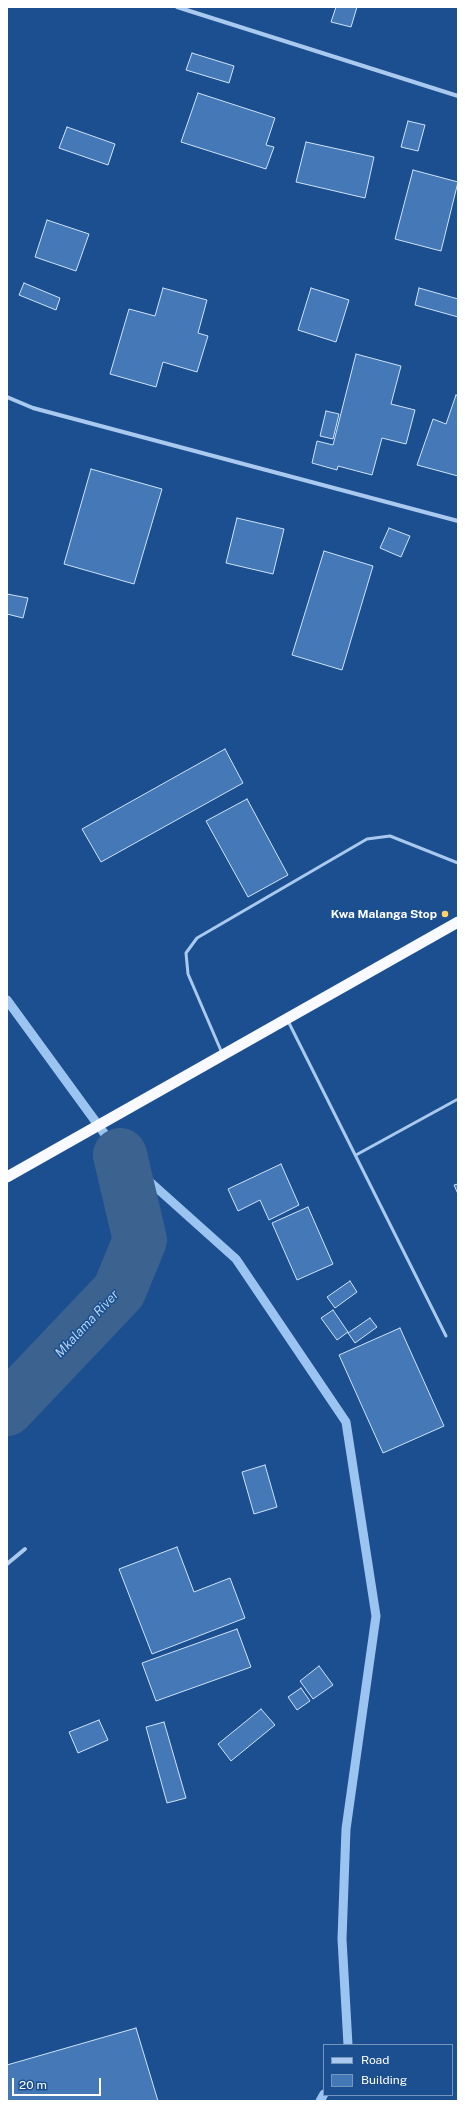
<!DOCTYPE html>
<style>
body{margin:0}
#map{position:relative;width:465px;height:2108px;overflow:hidden;background:#1b4f8f;font-family:"Public Sans",sans-serif}
canvas{display:block}
.frame{position:absolute;inset:0;border:8px solid #fff;pointer-events:none}
.legend{position:absolute;left:323px;top:2044px;width:130px;height:52px;box-sizing:border-box;background:#1b4f8f;border:1px solid #7695bc;margin:0;padding:5px 7px;list-style:none;font-size:12px;color:#fff}
.legend li{display:flex;align-items:center;gap:8px;height:20px}
.legend b{width:20px;border:1px solid #7695bc}
.scale{position:absolute;left:12px;top:2078px;width:89px;height:18px;box-sizing:border-box;border:2px solid #fff;border-top:0;padding-left:5px;font-size:12px;line-height:14px;white-space:nowrap;color:#fff;-webkit-text-stroke:3px #1b4f8f;paint-order:stroke}
</style>
<div id="map">
<canvas width="465" height="2108"></canvas>
<div class="frame"></div>
<ul class="legend">
<li><b style="height:5px;background:#a9c9ee"></b>Road</li>
<li><b style="height:11px;background:#4478b7"></b>Building</li>
</ul>
<div class="scale">20 m</div>
</div>
<script>
const context = document.querySelector('canvas').getContext('2d');
context.lineJoin = 'round';
function toPath(rows) {
  const path = new Path2D();
  for (const r of rows) {
    path.moveTo(r[0], r[1]);
    for (let i = 2; i < r.length; i += 2) path.lineTo(r[i], r[i + 1]);
  }
  return path;
}
function stroke(path, color, width, dash) {
  context.strokeStyle = color;
  context.lineWidth = width;
  context.lineCap = dash ? 'butt' : 'round';
  context.setLineDash(dash || []);
  context.stroke(path);
}
function fillPath(path, color) {
  context.fillStyle = color;
  context.fill(path, 'evenodd');
}
function write(font, color, halo, rows, align = 'center') {
  context.font = font + ' "Public Sans",sans-serif';
  context.lineWidth = 3;
  context.setLineDash([]);
  context.textBaseline = 'middle';
  context.strokeStyle = halo;
  context.fillStyle = color;
  for (const [text, x, y, turn = 0] of rows) {
    context.save();
    context.translate(x, y);
    context.rotate((+turn || 0) * Math.PI / 180);
    context.textAlign = isNaN(turn) ? turn : align;
    if (halo) context.strokeText(text, 0, 0);
    context.fillText(text, 0, 0);
    context.restore();
  }
}
stroke(toPath([
 [7,1000,120,1155,236,1259,346,1422,376,1616,346,1829,342,1939,348,2045],
 [320,2101,324,2094]
]), '#9cc4f0', 9);
stroke(toPath([
 [7,1409,119,1291,140,1240,120,1155]
]), '#3c6290', 54);
const building = toPath([
 [336,7,357,7,351,27,331,22,336,7],
 [192,53,234,66,229,83,186,70,192,53],
 [198,93,275,118,266,145,274,147,266,169,181,142,198,93],
 [408,121,425,125,418,151,401,147,408,121],
 [67,127,115,144,108,165,59,148,67,127],
 [306,142,374,157,365,198,296,182,306,142],
 [413,170,458,182,441,251,395,239,413,170],
 [47,220,89,234,76,271,35,257,47,220],
 [24,283,60,298,56,310,19,295,24,283],
 [163,288,207,300,198,333,208,336,197,372,163,362,156,387,110,374,129,309,155,316,163,288],
 [311,288,349,300,336,342,298,330,311,288],
 [419,288,458,299,458,317,415,305,419,288],
 [356,354,401,366,391,404,415,410,406,444,382,438,372,475,338,466,337,470,312,463,317,441,333,445,356,354],
 [456,395,458,396,458,476,417,465,433,419,446,424,456,395],
 [326,411,339,414,333,439,320,436,326,411],
 [91,469,162,489,134,584,64,564,91,469],
 [237,518,284,529,273,574,226,563,237,518],
 [389,528,410,536,401,557,380,548,389,528],
 [324,551,373,566,342,670,292,655,324,551],
 [7,594,28,598,23,618,7,614,7,594],
 [225,749,243,783,101,862,82,829,225,749],
 [247,799,288,875,248,897,206,821,247,799],
 [281,1164,299,1205,269,1220,260,1200,238,1211,228,1189,281,1164],
 [458,1184,458,1194,454,1185,458,1184],
 [308,1207,333,1264,297,1280,272,1223,308,1207],
 [350,1281,357,1292,335,1308,327,1297,350,1281],
 [333,1310,348,1332,337,1340,321,1318,333,1310],
 [370,1318,377,1327,355,1343,348,1333,370,1318],
 [400,1328,444,1426,383,1453,339,1355,400,1328],
 [265,1465,277,1507,254,1514,242,1472,265,1465],
 [177,1547,194,1592,230,1578,245,1618,152,1654,119,1569,177,1547],
 [237,1629,251,1667,156,1701,142,1663,237,1629],
 [319,1666,333,1685,313,1699,300,1681,319,1666],
 [301,1688,310,1701,297,1710,288,1697,301,1688],
 [261,1709,275,1725,231,1761,218,1744,261,1709],
 [99,1720,108,1740,78,1753,69,1732,99,1720],
 [164,1722,186,1798,167,1803,146,1727,164,1722],
 [136,2028,158,2101,7,2101,7,2065,136,2028]
]);
fillPath(building, '#4478b7');
stroke(building, '#cfe3fa', 1);
stroke(toPath([
 [288,1021,446,1336],
 [222,1053,188,974,186,953,197,938,367,839,390,836,458,863],
 [356,1155,458,1099]
]), '#a9c9ee', 3);
stroke(toPath([
 [177,7,458,96],
 [7,397,33,408,458,521],
 [7,1564,25,1549]
]), '#a9c9ee', 4);
stroke(toPath([
 [7,1177,458,922]
]), '#f8faff', 11);
for (const [x, y, r, color] of [
 [445,914,4,"#ffd166"]
]) {
  const dot = new Path2D();
  dot.arc(x, y, r, 0, 2 * Math.PI);
  context.fillStyle = color;
  context.fill(dot);
  stroke(dot, '#1b4f8f', 1.5);
}
write('bold 12px', '#fff', '#1b4f8f', [
 ["Kwa Malanga Stop",437,914]
], 'right');
write('italic 13px', '#b5d3f5', '#1b4f8f', [
 ["Mkalama River",87,1324,-47]
]);
</script>
